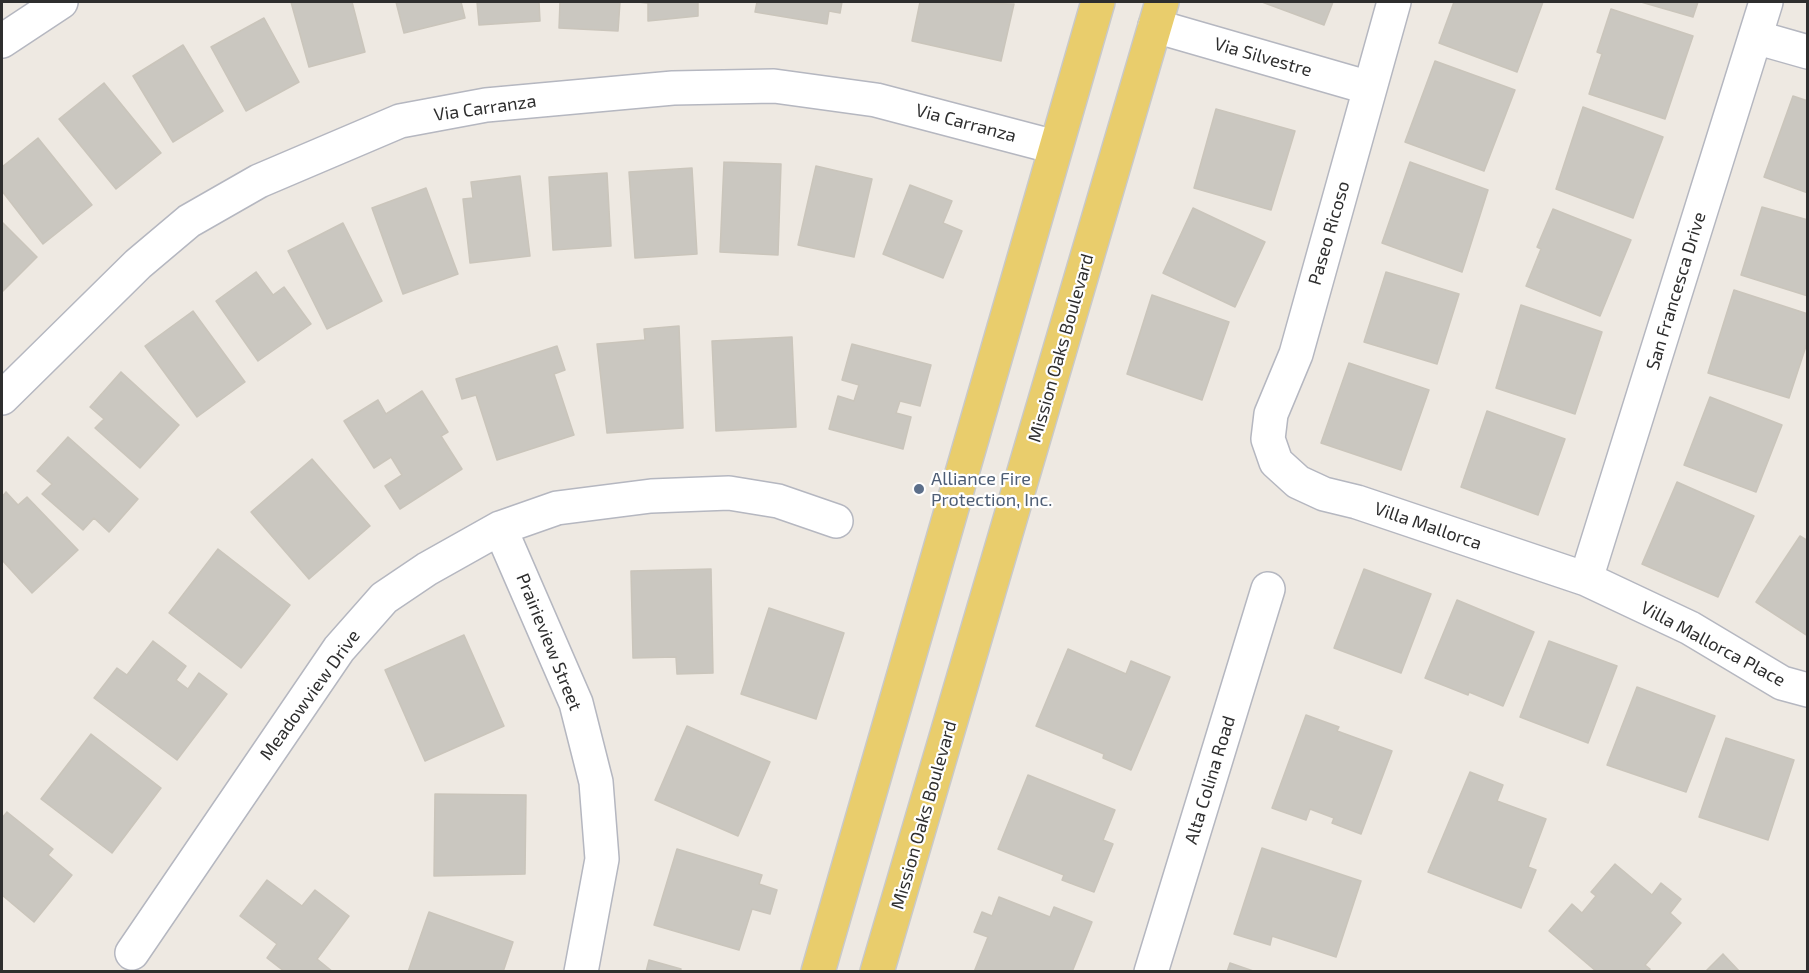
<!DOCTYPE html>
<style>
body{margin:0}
#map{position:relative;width:1809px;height:973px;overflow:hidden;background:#eee9e2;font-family:"Exo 2",sans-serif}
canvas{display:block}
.frame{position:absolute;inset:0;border:3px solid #2e2e2e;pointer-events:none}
</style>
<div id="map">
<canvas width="1809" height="973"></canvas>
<div class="frame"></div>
</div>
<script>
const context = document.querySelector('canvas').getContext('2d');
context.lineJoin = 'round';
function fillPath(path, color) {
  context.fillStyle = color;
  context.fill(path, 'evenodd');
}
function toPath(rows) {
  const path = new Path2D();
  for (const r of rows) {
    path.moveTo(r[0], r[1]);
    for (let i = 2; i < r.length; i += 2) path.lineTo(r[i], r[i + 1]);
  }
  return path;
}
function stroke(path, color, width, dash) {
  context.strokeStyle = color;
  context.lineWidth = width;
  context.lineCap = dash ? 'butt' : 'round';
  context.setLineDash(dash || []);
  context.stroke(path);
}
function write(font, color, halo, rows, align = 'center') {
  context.font = font + ' "Exo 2",sans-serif';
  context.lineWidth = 4.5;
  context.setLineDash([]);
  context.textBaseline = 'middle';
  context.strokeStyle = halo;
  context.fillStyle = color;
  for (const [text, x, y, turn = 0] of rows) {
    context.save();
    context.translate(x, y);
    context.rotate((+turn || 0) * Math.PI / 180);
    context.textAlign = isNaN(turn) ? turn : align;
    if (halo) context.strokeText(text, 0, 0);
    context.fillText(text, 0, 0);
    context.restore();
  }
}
const building = toPath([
 [291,2,352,2,365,52,309,67,291,2],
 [396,2,461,2,465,18,404,33,396,2],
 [477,2,539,2,540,21,479,25,477,2],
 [560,2,620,2,618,31,559,28,560,2],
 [638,2,698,2,698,16,648,21,648,3,638,2],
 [757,2,842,2,840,13,829,11,827,24,755,12,757,2],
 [920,2,1014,4,1001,61,912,41,920,2],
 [1262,2,1333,2,1324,25,1262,2],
 [1454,2,1543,2,1517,72,1439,43,1454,2],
 [1641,2,1698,2,1693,17,1641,2],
 [1611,9,1693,36,1665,119,1589,94,1602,54,1597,52,1611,9],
 [264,18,299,82,246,111,211,47,264,18],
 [183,45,223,111,173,142,133,76,183,45],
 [1435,61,1515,90,1484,171,1405,142,1435,61],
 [104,83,161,153,116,189,59,119,104,83],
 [1793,96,1808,101,1808,193,1764,177,1793,96],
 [1583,107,1663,137,1633,218,1556,189,1583,107],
 [1216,109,1295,131,1271,210,1194,188,1216,109],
 [38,138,92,205,43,244,2,191,2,167,38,138],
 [724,162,781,164,778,255,720,252,724,162],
 [1410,162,1488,190,1462,272,1382,243,1410,162],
 [816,166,872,179,854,257,798,245,816,166],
 [692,168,697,254,635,258,629,172,692,168],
 [607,173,611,246,553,250,549,177,607,173],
 [520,176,530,256,470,263,463,199,473,198,471,182,520,176],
 [910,185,952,201,943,223,962,231,943,278,883,254,910,185],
 [426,188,458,274,403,294,372,208,426,188],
 [1762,207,1808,220,1808,296,1741,275,1762,207],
 [1193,208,1265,242,1235,307,1163,273,1193,208],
 [1553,209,1631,240,1600,316,1526,286,1541,249,1537,247,1553,209],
 [2,222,37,257,2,292,2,222],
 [343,223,382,301,327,329,288,251,343,223],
 [256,272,273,295,284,287,311,324,258,361,216,301,256,272],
 [1386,272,1459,294,1437,364,1364,342,1386,272],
 [1734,290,1808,314,1808,340,1789,398,1708,373,1734,290],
 [1152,295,1229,322,1202,400,1127,374,1152,295],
 [1521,305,1602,332,1575,414,1496,388,1521,305],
 [193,311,245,382,197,417,145,346,193,311],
 [679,326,683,428,607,433,597,344,645,340,644,329,679,326],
 [792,337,796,427,716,431,712,341,792,337],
 [852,344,931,365,920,406,900,401,896,413,911,417,903,449,829,429,838,396,854,401,859,385,842,380,852,344],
 [557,346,565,370,554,374,574,435,497,460,476,395,462,399,456,379,557,346],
 [1349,363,1429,390,1401,470,1321,443,1349,363],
 [121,372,179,425,140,468,95,428,104,419,90,407,121,372],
 [422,391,448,432,441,436,462,469,400,509,385,486,402,475,391,457,374,468,344,421,378,400,386,414,422,391],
 [1710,397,1782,425,1756,492,1684,465,1710,397],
 [1487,411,1565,439,1538,515,1461,487,1487,411],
 [68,437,138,499,109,532,94,518,83,530,42,494,52,484,37,471,68,437],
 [312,459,370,526,309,579,251,512,312,459],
 [1677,482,1754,516,1718,597,1642,564,1677,482],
 [6,492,18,505,27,497,78,550,32,593,2,560,2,497,6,492],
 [1800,536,1808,541,1808,636,1756,602,1800,536],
 [218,549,290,605,241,668,169,613,218,549],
 [711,569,713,673,677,674,676,657,633,658,631,571,711,569],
 [1364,569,1431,594,1401,673,1334,648,1364,569],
 [1457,600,1534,632,1503,706,1469,692,1468,695,1425,678,1457,600],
 [769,608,844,633,816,719,741,694,769,608],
 [464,635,504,726,425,761,385,670,464,635],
 [153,641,186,666,176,680,188,689,199,673,227,694,177,760,94,698,117,668,127,675,153,641],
 [1549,641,1617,666,1588,743,1520,717,1549,641],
 [1068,649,1126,674,1131,661,1170,677,1131,770,1103,758,1104,754,1036,726,1068,649],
 [1637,687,1715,716,1686,792,1607,765,1637,687],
 [1306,715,1339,727,1337,731,1392,751,1361,834,1332,823,1334,818,1310,809,1306,820,1272,808,1306,715],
 [687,726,770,762,738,836,655,800,687,726],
 [91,734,161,788,112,853,41,799,91,734],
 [1726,738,1794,760,1768,840,1699,817,1726,738],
 [1470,772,1503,785,1497,801,1546,819,1528,867,1536,870,1521,908,1428,872,1470,772],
 [1028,775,1115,810,1103,840,1113,844,1094,892,1062,880,1064,875,998,849,1028,775],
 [435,794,526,795,525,874,434,876,435,794],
 [7,812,53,849,48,855,72,875,34,922,2,895,2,818,7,812],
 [1262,848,1361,881,1336,957,1272,936,1270,945,1234,934,1262,848],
 [677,849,762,875,759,884,777,890,770,914,752,909,739,950,654,925,677,849],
 [1615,864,1652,895,1661,883,1681,899,1670,913,1681,923,1645,965,1650,969,1648,972,1597,972,1549,931,1572,904,1582,913,1596,896,1591,892,1615,864],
 [267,880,302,906,315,890,349,916,317,959,333,972,285,972,267,958,277,944,240,916,267,880],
 [999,897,1050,917,1054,907,1092,922,1072,972,974,972,988,937,974,932,982,912,992,916,999,897],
 [429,912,513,942,503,972,408,972,429,912],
 [1723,954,1740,972,1705,972,1723,954],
 [649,960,681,969,680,972,646,972,649,960],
 [1230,963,1256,972,1227,972,1230,963]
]);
fillPath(building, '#cac7c0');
stroke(building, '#cac5bb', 1.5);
const minor = toPath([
 [1394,2,1296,354,1271,414,1268,439,1276,462,1298,482,1324,494,1357,502,1586,579,1690,628,1782,683,1808,690],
 [1155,26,1370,88],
 [1755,37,1808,52],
 [2,41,61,2],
 [2,398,138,264,189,221,259,181,400,121,486,105,673,88,774,86,876,100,1055,147],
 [500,528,576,703,596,782,602,859,581,972],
 [1586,579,1766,2],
 [132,953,339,649,384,598,427,569,500,528,557,508,651,496,729,493,778,501,836,521],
 [1151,972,1268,589]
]);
const major = toPath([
 [818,972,1098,2],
 [877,972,1162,2]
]);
stroke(minor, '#b5b7c0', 36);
stroke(major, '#c9c9c9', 36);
stroke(minor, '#fff', 33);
stroke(major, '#e9cd6c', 33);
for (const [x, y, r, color] of [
 [919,489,6,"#5c6f8a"]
]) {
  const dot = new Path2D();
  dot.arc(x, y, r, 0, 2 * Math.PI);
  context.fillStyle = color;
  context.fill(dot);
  stroke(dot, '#fff', 2);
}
write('18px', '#2e2e2e', '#fff', [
 ["Via Silvestre",1263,57,16],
 ["Via Carranza",485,108,-8],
 ["Via Carranza",966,123,15],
 ["Paseo Ricoso",1329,233,-74],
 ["San Francesca Drive",1676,291,-73],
 ["Mission Oaks Boulevard",1061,348,-74],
 ["Villa Mallorca",1428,526,19],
 ["Prairieview Street",549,642,68],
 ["Villa Mallorca Place",1713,644,28],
 ["Meadowview Drive",310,695,-54],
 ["Alta Colina Road",1210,780,-73],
 ["Mission Oaks Boulevard",924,815,-74]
]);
write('18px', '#4e5e75', '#fff', [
 ["Alliance Fire",931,479],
 ["Protection, Inc.",931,500]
], 'left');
</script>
